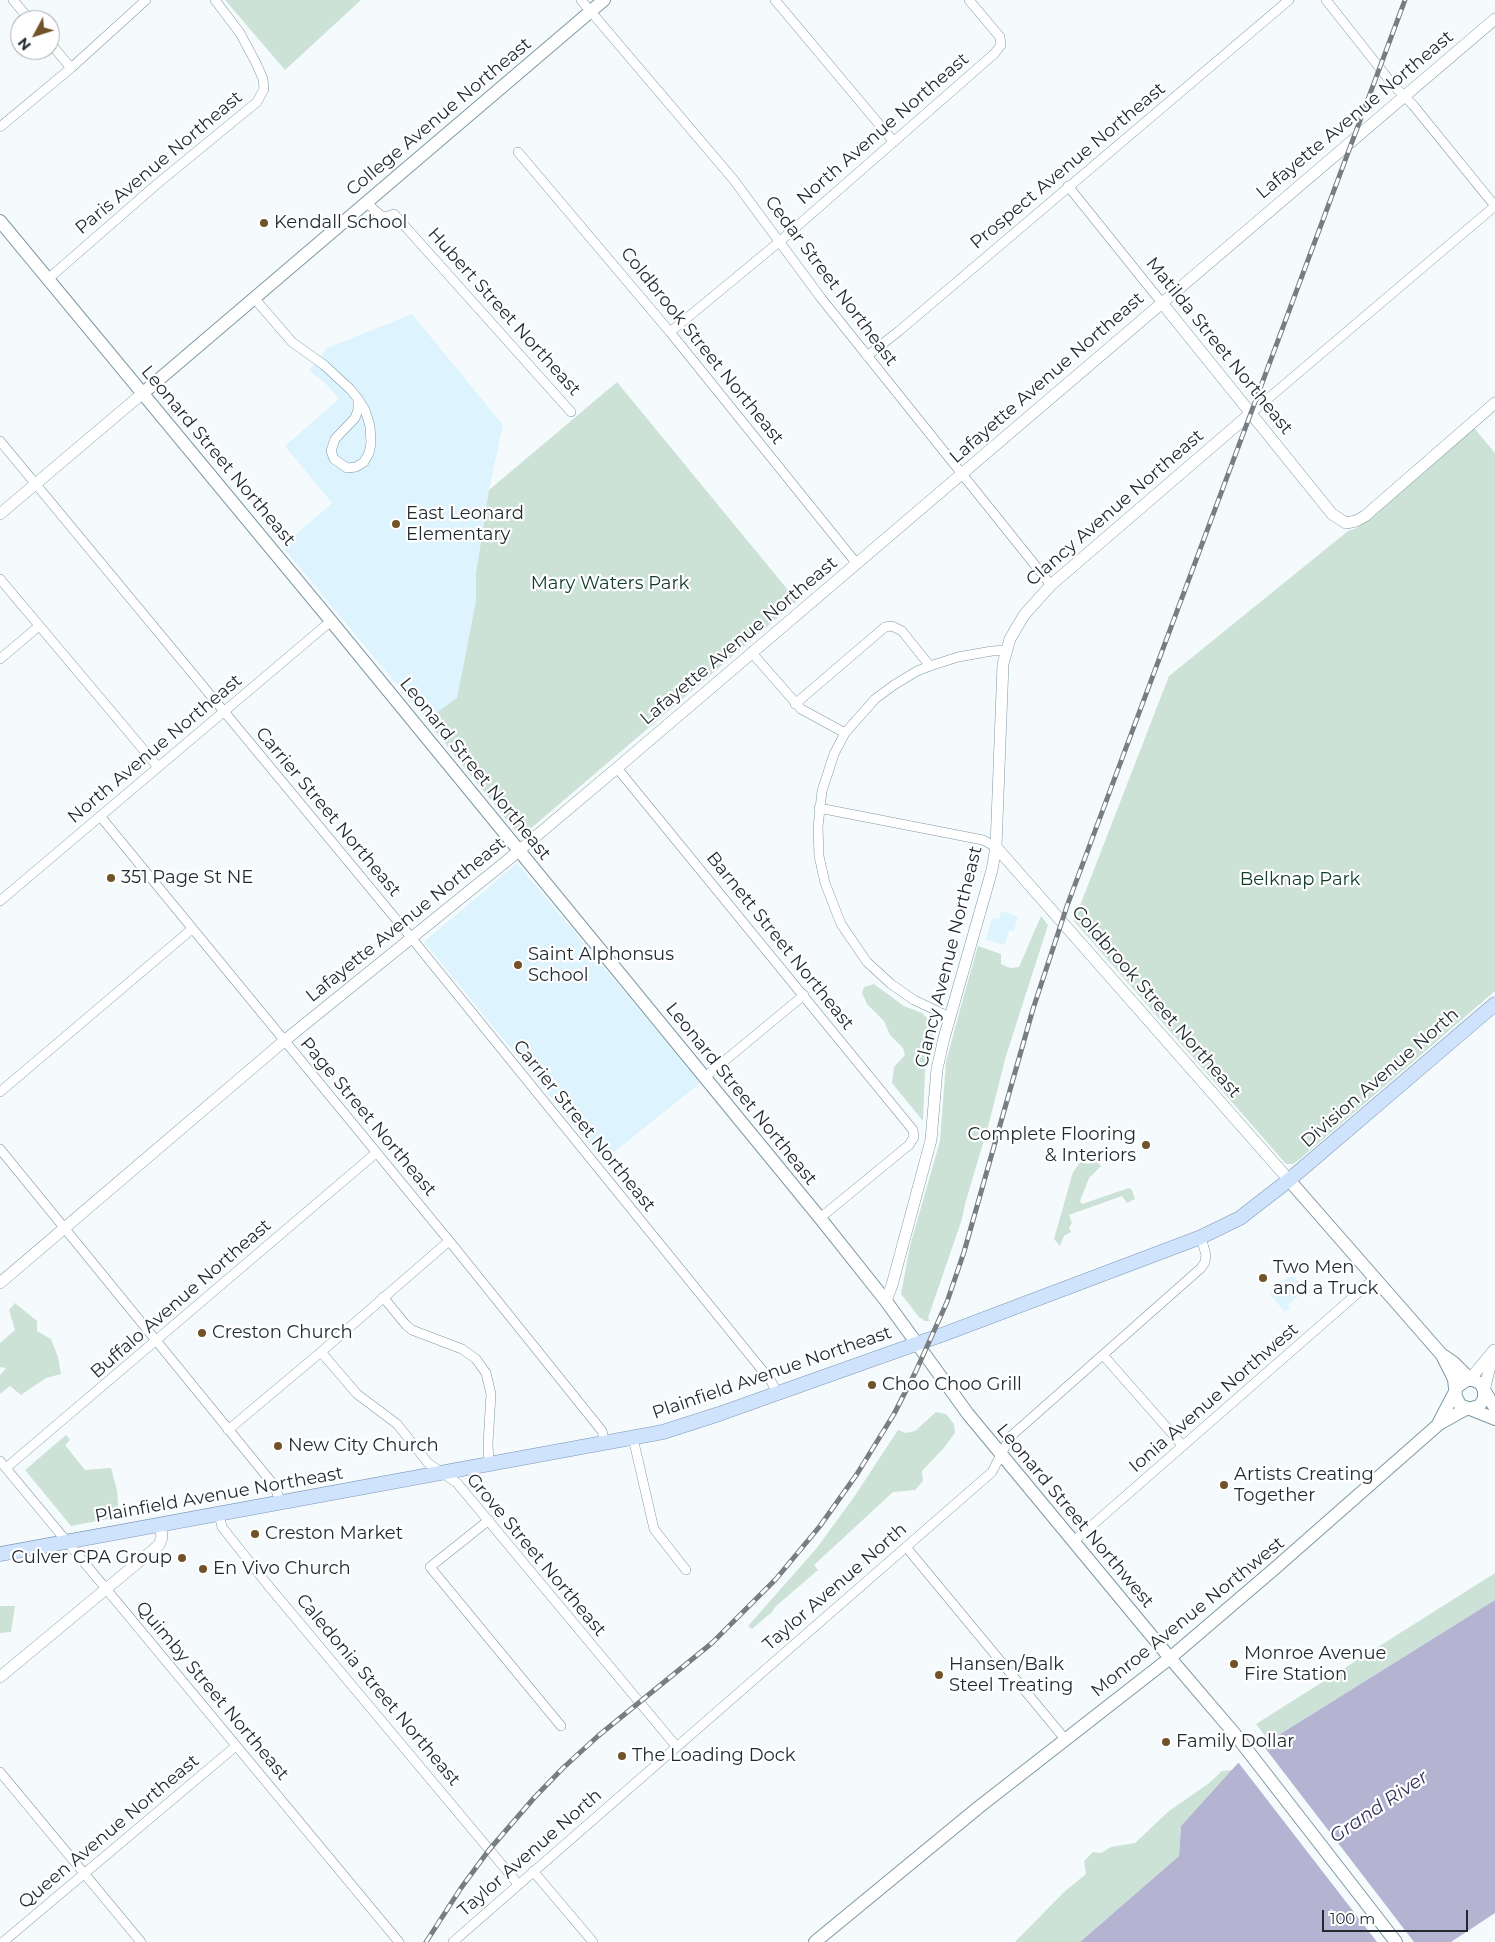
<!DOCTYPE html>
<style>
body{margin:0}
#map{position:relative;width:1495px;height:1942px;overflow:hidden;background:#f5fbfd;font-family:Montserrat,sans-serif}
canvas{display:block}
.north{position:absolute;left:10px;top:10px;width:50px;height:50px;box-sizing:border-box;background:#fff;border:1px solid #a5a9ab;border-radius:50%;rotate:230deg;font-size:14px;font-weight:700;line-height:20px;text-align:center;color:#1f292e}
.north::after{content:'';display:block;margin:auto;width:18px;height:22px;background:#725228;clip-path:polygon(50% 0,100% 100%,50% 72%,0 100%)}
.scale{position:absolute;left:1322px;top:1910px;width:146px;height:22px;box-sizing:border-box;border:2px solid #1f292e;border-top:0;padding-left:6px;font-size:15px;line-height:18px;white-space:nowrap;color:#1f292e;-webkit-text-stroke:4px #fff;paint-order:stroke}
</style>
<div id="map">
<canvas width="1495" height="1942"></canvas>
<div class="north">N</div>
<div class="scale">100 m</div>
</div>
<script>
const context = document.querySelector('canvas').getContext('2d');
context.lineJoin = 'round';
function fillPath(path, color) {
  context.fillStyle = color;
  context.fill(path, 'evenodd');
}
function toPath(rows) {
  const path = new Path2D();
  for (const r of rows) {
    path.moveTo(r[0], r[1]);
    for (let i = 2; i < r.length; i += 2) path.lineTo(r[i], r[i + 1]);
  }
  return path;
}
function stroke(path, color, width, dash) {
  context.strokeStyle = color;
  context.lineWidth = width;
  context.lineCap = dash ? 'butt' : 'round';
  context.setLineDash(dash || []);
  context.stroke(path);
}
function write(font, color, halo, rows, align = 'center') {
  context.font = font + ' Montserrat,sans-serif';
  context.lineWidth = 4.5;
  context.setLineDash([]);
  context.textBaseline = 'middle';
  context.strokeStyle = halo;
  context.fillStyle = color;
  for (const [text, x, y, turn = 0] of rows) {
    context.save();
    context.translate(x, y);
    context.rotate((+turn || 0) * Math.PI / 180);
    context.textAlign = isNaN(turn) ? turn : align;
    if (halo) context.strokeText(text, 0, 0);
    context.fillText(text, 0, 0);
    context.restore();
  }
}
fillPath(toPath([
 [412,314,503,425,489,490,476,573,476,601,457,698,426,720,282,546,332,503,285,446,339,399,325,383,309,371,327,348],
 [517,863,700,1083,603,1161,424,942],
 [1001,911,1018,916,1014,931,1009,930,1005,945,986,940,992,918,999,919],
 [1288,1277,1294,1277,1305,1290,1288,1305,1290,1308,1285,1312,1269,1294]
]), '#ddf3fd');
fillPath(toPath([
 [225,0,361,0,285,70],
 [617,382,797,601,529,830,523,833,516,831,426,720,457,698,476,601,476,573,489,490],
 [1474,428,1495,453,1495,991,1300,1159,1293,1164,1286,1164,1074,921,1169,676,1348,531,1357,528],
 [1041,916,1048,925,1006,1056,989,1123,965,1204,962,1219,928,1318,930,1321,925,1321,919,1317,901,1294,910,1246,940,1141,946,1062,964,995,978,946,1001,954,1001,964,1010,968,1019,967],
 [874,984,904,1006,922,1013,935,1026,927,1055,925,1072,923,1121,892,1083,894,1067,905,1055,903,1048,890,1035,884,1021,867,1004,862,993,864,987],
 [1082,1160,1088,1164,1097,1161,1101,1166,1089,1178,1080,1201,1082,1204,1129,1188,1132,1190,1135,1199,1127,1203,1122,1196,1069,1215,1072,1223,1069,1227,1071,1232,1064,1236,1060,1246,1054,1239,1073,1172],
 [15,1303,37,1321,37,1331,51,1339,58,1357,61,1374,46,1378,21,1395,10,1386,0,1394,0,1375,6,1368,0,1367,0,1343,15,1330,9,1310],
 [936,1412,946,1414,954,1424,955,1433,943,1449,922,1471,923,1481,915,1490,893,1492,814,1565,818,1570,775,1607,772,1612,752,1629,748,1626,816,1549,854,1497,898,1430,906,1433,915,1431],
 [66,1435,70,1440,65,1445,85,1470,111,1468,117,1490,119,1517,71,1526,25,1470],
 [1495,1573,1495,1600,1269,1741,1256,1724],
 [0,1606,15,1606,11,1632,0,1633],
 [1232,1770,1181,1826,1179,1856,1080,1942,1015,1942,1064,1892,1086,1874,1084,1861,1093,1852,1101,1853,1111,1847,1135,1843,1169,1811,1208,1784,1222,1771]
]), '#cce2d7');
fillPath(toPath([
 [1495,1600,1495,1913,1451,1942,1080,1942,1179,1856,1181,1826,1238,1763,1269,1741]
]), '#b4b4d2');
fillPath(toPath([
 [1262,1744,1414,1942,1377,1942,1238,1762]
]), '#f5fbfd');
const minor = toPath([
 [13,0,30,20],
 [581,0,733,179,821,298,1051,585],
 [775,0,894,142],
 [50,43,71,68],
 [0,127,71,68,146,0],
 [518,152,670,332,857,564],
 [1068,186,1162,303],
 [366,202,380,215,385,217,394,214,571,412],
 [48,279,157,184,257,102,264,89,263,79,256,63,240,33,215,0],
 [254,298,292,342,324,365,350,389,358,399,365,410,370,426,371,443,369,453,364,462,356,467,347,468,334,459,331,451,335,439,355,418,358,410,358,399],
 [670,332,779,242,994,54,1001,45,1000,37,969,0],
 [867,356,899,331,1289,0],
 [1251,413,1495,206,1413,105,1394,86,1326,0],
 [0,441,405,930,771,1381,777,1393],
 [0,579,158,767],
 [752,653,801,709,845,733],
 [0,659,39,626],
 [795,704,885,627,892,626,902,631,930,666],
 [617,768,913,1130,914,1137,909,1145,820,1218],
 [819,808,983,840,996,847],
 [100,816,455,1248,602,1431,605,1443],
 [0,901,331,621],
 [950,1017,914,1000,891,984,867,962,841,924,825,883,819,856,818,827,822,791,834,754,845,733,875,699,894,685,917,671,930,666,958,657,992,651,1006,650],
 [705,1077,804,995],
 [0,1092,192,929],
 [0,1149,273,1484,281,1502],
 [383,1297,406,1325,412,1330,462,1349,476,1359,486,1373,491,1394,488,1444,489,1464],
 [321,1352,357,1394,397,1424,428,1463,457,1483,676,1746],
 [1103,1355,1183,1446],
 [228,1430,321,1352,449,1241],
 [633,1438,654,1529,686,1570],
 [0,1461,399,1942],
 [6,1468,376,1153],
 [219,1514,222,1527,267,1584,518,1884],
 [489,1520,430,1567,561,1726],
 [1074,1541,1375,1278],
 [906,1547,1065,1739],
 [0,1772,141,1942],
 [533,1871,593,1942],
 [3,1942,236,1746],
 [453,1942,992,1472,1010,1437,1201,1268,1205,1262,1206,1255,1201,1237]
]);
const tertiary = toPath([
 [1162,303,1332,514,1346,523,1356,521,1365,516,1495,403],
 [0,514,143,393],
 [996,847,1289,1180],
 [0,1283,284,1041,509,859,617,768,1495,19],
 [886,1301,892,1285,931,1140,937,1069,944,1038,992,870,996,847,1003,664,1010,639,1024,615,1051,585,1251,413],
 [1470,1379,1494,1350],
 [1484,1391,1494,1350],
 [0,1677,159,1545,162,1537,160,1524]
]);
const secondary = toPath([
 [0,221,331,621,820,1218,886,1301,968,1414,1170,1658,1234,1733,1396,1942],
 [143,393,604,0],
 [1289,1180,1442,1355,1454,1379,1456,1397,1460,1405,1495,1419],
 [1444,1356,1454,1363,1470,1379],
 [1437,1426,1458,1386,1467,1380,1473,1380,1480,1383,1495,1408],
 [815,1942,979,1807,1170,1658,1273,1570,1439,1424,1464,1410,1479,1406,1484,1399,1484,1391]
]);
const primary = toPath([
 [0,1554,663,1432,719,1414,947,1333,1201,1237,1240,1218,1289,1180,1495,1004]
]);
stroke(minor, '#7e99a4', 10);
stroke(tertiary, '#7e99a4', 12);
stroke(secondary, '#7e99a4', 14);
stroke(primary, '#7d96b4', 15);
stroke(minor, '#fff', 9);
stroke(tertiary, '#fff', 11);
stroke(secondary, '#fff', 12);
stroke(primary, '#d0e3fd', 14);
const rail = toPath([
 [426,1942,461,1888,489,1850,534,1798,563,1768,598,1736,712,1643,776,1579,820,1526,857,1474,894,1414,916,1371,947,1302,964,1252,1033,1009,1067,906,1405,0]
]);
stroke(rail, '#767e82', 5);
stroke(rail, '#fff', 3, [9]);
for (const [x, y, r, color] of [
 [264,223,5,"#725228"],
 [396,524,5,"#725228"],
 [111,878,5,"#725228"],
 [518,965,5,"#725228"],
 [1146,1145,5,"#725228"],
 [1263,1278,5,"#725228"],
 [202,1333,5,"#725228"],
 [872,1385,5,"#725228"],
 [278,1446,5,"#725228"],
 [1224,1485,5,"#725228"],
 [255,1534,5,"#725228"],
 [182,1558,5,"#725228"],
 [203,1569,5,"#725228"],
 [1234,1664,5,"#725228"],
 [939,1675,5,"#725228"],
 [1166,1742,5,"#725228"],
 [622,1756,5,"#725228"]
]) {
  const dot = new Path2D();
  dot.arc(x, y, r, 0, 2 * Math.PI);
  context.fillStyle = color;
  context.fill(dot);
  stroke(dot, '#fff', 2);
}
write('18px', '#1f292e', '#fff', [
 ["Lafayette Avenue Northeast",1355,115,-40],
 ["College Avenue Northeast",439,117,-40],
 ["North Avenue Northeast",883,129,-41],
 ["Paris Avenue Northeast",159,163,-40],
 ["Prospect Avenue Northeast",1068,166,-40],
 ["Cedar Street Northeast",831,281,53],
 ["Hubert Street Northeast",504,312,48],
 ["Coldbrook Street Northeast",702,346,51],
 ["Matilda Street Northeast",1219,346,51],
 ["Lafayette Avenue Northeast",1047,378,-41],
 ["Leonard Street Northeast",218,456,50],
 ["Clancy Avenue Northeast",1115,508,-41],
 ["Lafayette Avenue Northeast",739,641,-40],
 ["North Avenue Northeast",155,749,-40],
 ["Leonard Street Northeast",475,769,51],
 ["Carrier Street Northeast",328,812,50],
 ["Lafayette Avenue Northeast",406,920,-39],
 ["Barnett Street Northeast",780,941,51],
 ["Clancy Avenue Northeast",949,957,-76],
 ["Coldbrook Street Northeast",1156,1002,49],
 ["Division Avenue North",1380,1078,-41],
 ["Leonard Street Northeast",741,1094,51],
 ["Page Street Northeast",368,1117,50],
 ["Carrier Street Northeast",584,1126,51],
 ["Buffalo Avenue Northeast",181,1299,-41],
 ["Plainfield Avenue Northeast",772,1373,-19],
 ["Ionia Avenue Northwest",1214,1398,-41],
 ["Plainfield Avenue Northeast",219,1495,-10],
 ["Leonard Street Northwest",1075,1516,50],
 ["Grove Street Northeast",536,1555,50],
 ["Taylor Avenue North",835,1587,-41],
 ["Monroe Avenue Northwest",1188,1617,-39],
 ["Caledonia Street Northeast",378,1690,50],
 ["Quimby Street Northeast",212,1691,50],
 ["Queen Avenue Northeast",109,1832,-40],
 ["Taylor Avenue North",530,1853,-41]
]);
write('18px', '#1f292e', '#fff', [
 ["Kendall School",274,223],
 ["East Leonard",406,514],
 ["Elementary",406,535],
 ["351 Page St NE",121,878],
 ["Saint Alphonsus",528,955],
 ["School",528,976],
 ["Complete Flooring",1136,1135,"right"],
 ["& Interiors",1136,1156,"right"],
 ["Two Men",1273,1268],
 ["and a Truck",1273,1289],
 ["Creston Church",212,1333],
 ["Choo Choo Grill",882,1385],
 ["New City Church",288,1446],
 ["Artists Creating",1234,1475],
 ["Together",1234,1496],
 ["Creston Market",265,1534],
 ["Culver CPA Group",172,1558,"right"],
 ["En Vivo Church",213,1569],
 ["Monroe Avenue",1244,1654],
 ["Fire Station",1244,1675],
 ["Hansen/Balk",949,1665],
 ["Steel Treating",949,1686],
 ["Family Dollar",1176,1742],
 ["The Loading Dock",632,1756]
], 'left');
write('18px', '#0f3c2b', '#fff', [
 ["Mary Waters Park",610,584],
 ["Belknap Park",1300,880]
]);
write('italic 19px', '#34315b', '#fff', [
 ["Grand River",1379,1807,-34]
]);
</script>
